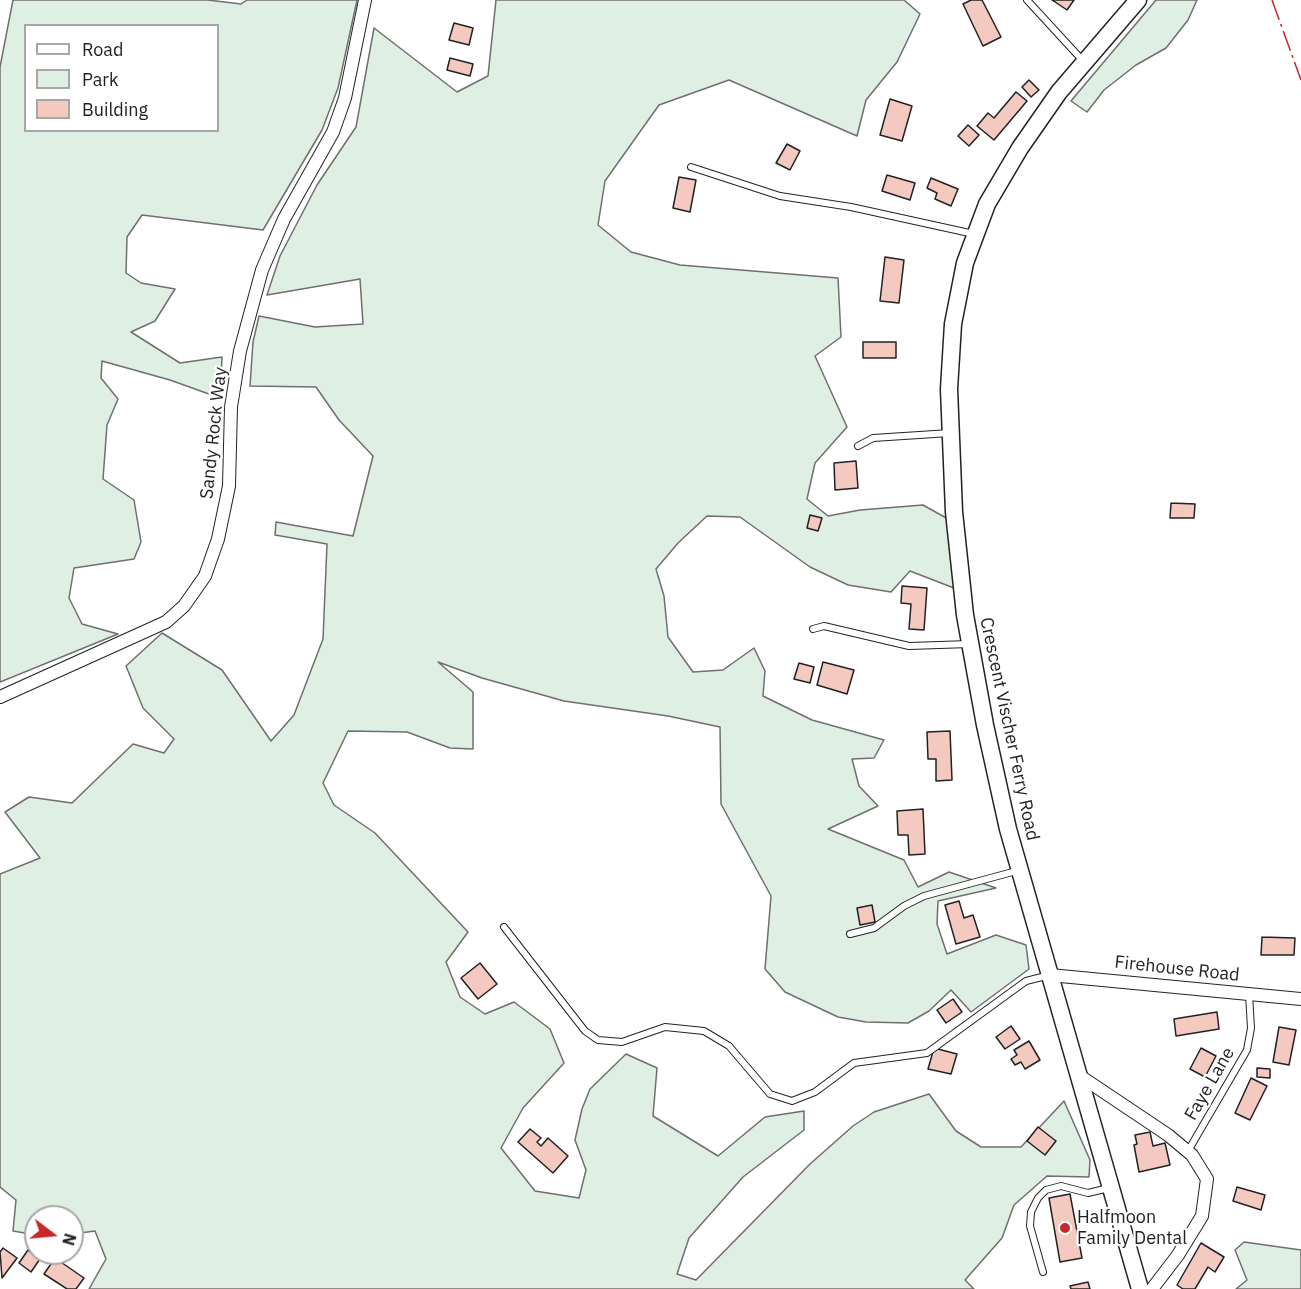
<!DOCTYPE html>
<style>
body{margin:0}
#map{position:relative;width:1301px;height:1289px;overflow:hidden;background:#fff;font-family:"IBM Plex Sans",sans-serif}
canvas{display:block}
.legend{position:absolute;left:24px;top:24px;width:195px;height:108px;box-sizing:border-box;background:#fff;border:2px solid #a7a7a7;margin:0;padding:8px 10px;list-style:none;font-size:18px;color:#222}
.legend li{display:flex;align-items:center;gap:12px;height:30px}
.legend b{width:30px;border:2px solid #a7a7a7}
.north{position:absolute;left:24px;top:1205px;width:60px;height:60px;box-sizing:border-box;background:#fff;border:2px solid #a7a7a7;border-radius:50%;rotate:106deg;font-size:16px;font-weight:700;line-height:24px;text-align:center;color:#222}
.north::after{content:'';display:block;margin:auto;width:21px;height:27px;background:#c62828;clip-path:polygon(50% 0,100% 100%,50% 72%,0 100%)}
</style>
<div id="map">
<canvas width="1301" height="1289"></canvas>
<ul class="legend">
<li><b style="height:8px;background:#fff"></b>Road</li>
<li><b style="height:16px;background:#e0efe3"></b>Park</li>
<li><b style="height:16px;background:#f3c9c0"></b>Building</li>
</ul>
<div class="north">N</div>
</div>
<script>
const context = document.querySelector('canvas').getContext('2d');
context.lineJoin = 'round';
function fillPath(path, color) {
  context.fillStyle = color;
  context.fill(path, 'evenodd');
}
function toPath(rows) {
  const path = new Path2D();
  for (const r of rows) {
    path.moveTo(r[0], r[1]);
    for (let i = 2; i < r.length; i += 2) path.lineTo(r[i], r[i + 1]);
  }
  return path;
}
function stroke(path, color, width, dash) {
  context.strokeStyle = color;
  context.lineWidth = width;
  context.lineCap = dash ? 'butt' : 'round';
  context.setLineDash(dash || []);
  context.stroke(path);
}
function write(font, color, halo, rows, align = 'center') {
  context.font = font + ' "IBM Plex Sans",sans-serif';
  context.lineWidth = 4.5;
  context.setLineDash([]);
  context.textBaseline = 'middle';
  context.strokeStyle = halo;
  context.fillStyle = color;
  for (const [text, x, y, turn = 0] of rows) {
    context.save();
    context.translate(x, y);
    context.rotate((+turn || 0) * Math.PI / 180);
    context.textAlign = isNaN(turn) ? turn : align;
    if (halo) context.strokeText(text, 0, 0);
    context.fillText(text, 0, 0);
    context.restore();
  }
}
const green = toPath([
 [13,0,208,0,241,4,247,0,357,0,338,88,322,130,263,230,142,215,127,237,126,273,141,283,175,289,155,321,131,332,180,363,222,357,220,398,170,380,102,361,101,378,118,399,107,425,103,479,134,500,141,542,134,559,74,568,69,598,82,624,118,634,0,682,0,67,13,0],
 [26,26,218,26,218,130,26,130,26,26],
 [496,0,904,0,920,14,897,62,866,100,857,136,729,80,659,105,605,181,598,225,631,252,680,265,838,278,841,337,815,356,847,427,815,463,807,499,828,516,860,510,923,505,948,519,954,588,910,571,891,592,848,585,810,567,740,517,707,516,678,543,656,569,664,596,668,637,693,672,723,670,754,648,765,671,763,696,812,720,884,740,874,758,852,759,859,786,878,806,828,829,904,860,918,887,949,872,996,888,938,901,937,924,947,954,996,935,1026,945,1029,969,971,1012,951,990,929,1011,908,1023,866,1022,838,1017,785,992,765,969,771,896,721,804,720,727,668,716,564,701,482,678,438,662,473,692,473,749,450,748,407,732,348,731,323,783,334,805,375,833,468,932,446,962,460,997,485,1014,514,1002,550,1029,564,1063,523,1108,501,1148,535,1191,579,1198,586,1170,575,1140,582,1109,590,1089,626,1054,657,1068,653,1116,718,1156,765,1117,804,1111,804,1130,743,1177,689,1238,677,1274,696,1280,810,1164,853,1126,874,1112,929,1094,956,1131,981,1147,1021,1147,1064,1101,1090,1160,1089,1177,1047,1176,1014,1205,1002,1238,965,1280,974,1289,89,1289,106,1259,95,1231,72,1234,72,1217,36,1217,36,1235,13,1231,16,1200,0,1187,0,874,40,858,5,812,29,797,72,803,133,744,164,753,174,739,143,708,126,666,162,633,222,670,271,741,294,715,323,639,327,544,275,535,276,522,353,536,373,456,339,420,316,387,250,386,253,342,259,316,315,327,363,324,360,279,267,295,280,256,317,185,356,127,374,28,457,92,488,76,496,0],
 [1156,0,1197,0,1188,20,1166,48,1136,65,1104,90,1087,112,1071,101,1156,0],
 [1244,1242,1301,1250,1301,1289,1236,1289,1247,1280,1235,1250,1244,1242]
]);
fillPath(green, '#e0efe3');
stroke(green, '#6f6f6f', 1.5);
const building = toPath([
 [971,0,982,0,1001,37,983,46,963,4,971,0],
 [1052,0,1074,0,1067,10,1052,0],
 [454,23,473,28,469,45,449,40,454,23],
 [450,58,473,64,470,76,447,70,450,58],
 [1029,80,1039,90,1031,97,1022,87,1029,80],
 [1016,92,1027,101,994,140,977,126,988,113,994,118,1016,92],
 [890,99,912,106,902,141,880,135,890,99],
 [968,125,979,135,969,146,958,136,968,125],
 [787,144,800,151,790,170,776,163,787,144],
 [887,175,915,183,910,200,882,191,887,175],
 [679,177,696,180,690,212,673,208,679,177],
 [931,178,958,189,951,206,935,199,937,193,927,188,931,178],
 [885,257,904,260,899,303,880,301,885,257],
 [863,342,896,342,896,358,863,358,863,342],
 [856,461,858,488,835,490,834,463,856,461],
 [1171,503,1195,504,1194,518,1170,518,1171,503],
 [810,515,822,518,818,531,807,528,810,515],
 [902,586,927,588,924,630,909,629,911,604,901,603,902,586],
 [823,662,854,670,847,694,817,685,823,662],
 [799,663,814,667,810,683,794,679,799,663],
 [950,731,952,780,936,781,936,759,928,759,927,732,950,731],
 [923,809,925,854,909,855,908,835,898,835,897,811,923,809],
 [959,901,964,918,973,915,980,937,956,944,945,905,959,901],
 [872,905,875,922,860,925,857,908,872,905],
 [1262,937,1295,938,1294,955,1261,955,1262,937],
 [480,963,497,984,478,999,461,978,480,963],
 [953,999,962,1012,946,1023,937,1010,953,999],
 [1217,1012,1219,1029,1176,1036,1174,1019,1217,1012],
 [1011,1026,1020,1039,1005,1049,996,1037,1011,1026],
 [1279,1027,1296,1030,1289,1065,1273,1062,1279,1027],
 [1029,1041,1040,1060,1025,1069,1021,1062,1015,1065,1011,1059,1017,1055,1014,1050,1029,1041],
 [934,1048,957,1054,951,1074,928,1069,934,1048],
 [1201,1048,1216,1056,1205,1077,1190,1069,1201,1048],
 [1257,1068,1270,1069,1270,1078,1257,1077,1257,1068],
 [1251,1078,1267,1086,1250,1120,1235,1113,1251,1078],
 [1038,1127,1056,1141,1045,1155,1027,1141,1038,1127],
 [530,1129,541,1138,537,1142,541,1146,548,1138,568,1156,553,1173,518,1142,530,1129],
 [1150,1132,1153,1146,1165,1143,1170,1165,1139,1172,1134,1145,1137,1144,1135,1135,1150,1132],
 [1237,1187,1265,1195,1261,1210,1233,1201,1237,1187],
 [1070,1194,1082,1258,1060,1262,1049,1198,1070,1194],
 [1201,1243,1224,1257,1215,1272,1208,1267,1195,1289,1183,1289,1177,1285,1201,1243],
 [3,1248,17,1258,2,1278,0,1252,3,1248],
 [28,1250,40,1259,31,1272,19,1263,28,1250],
 [55,1258,84,1278,76,1289,67,1289,44,1274,55,1258],
 [1088,1282,1090,1289,1071,1289,1070,1286,1088,1282]
]);
fillPath(building, '#f3c9c0');
stroke(building, '#222', 1.5);
const lane = toPath([
 [1027,0,1084,62],
 [691,167,780,196,851,207,974,234],
 [858,446,873,438,950,433],
 [813,629,824,626,909,646,970,644],
 [504,927,585,1031,598,1040,622,1042,665,1027,704,1031,729,1046,770,1094,792,1101,815,1092,854,1063,927,1053,1026,981,1050,975],
 [850,934,874,928,904,906,924,896,1020,870],
 [1188,1151,1247,1050,1251,1028,1249,994],
 [1043,1272,1030,1226,1031,1212,1038,1198,1046,1190,1061,1186,1088,1193,1109,1188]
]);
const street = toPath([
 [0,697,166,622,184,606,205,576,218,539,229,486,231,407,240,351,262,270,284,219,333,132,345,98,365,0],
 [1050,975,1301,999],
 [1077,1074,1168,1135,1192,1155,1207,1179,1202,1216,1178,1255,1152,1289]
]);
const secondary = toPath([
 [1138,0,1059,92,1020,148,987,204,965,263,953,324,949,389,954,512,965,615,985,725,1008,829,1140,1289]
]);
stroke(lane, '#222', 8);
stroke(street, '#222', 14);
stroke(secondary, '#222', 19);
stroke(lane, '#fff', 6);
stroke(street, '#fff', 12);
stroke(secondary, '#fff', 16);
stroke(toPath([
 [1272,0,1301,80]
]), '#c62828', 1.5, [21, 4.5, 3, 4.5]);
for (const [x, y, r, color] of [
 [1065,1228,6,"#c62828"]
]) {
  const dot = new Path2D();
  dot.arc(x, y, r, 0, 2 * Math.PI);
  context.fillStyle = color;
  context.fill(dot);
  stroke(dot, '#fff', 2);
}
write('18px', '#222', '#fff', [
 ["Sandy Rock Way",214,433,-84],
 ["Crescent Vischer Ferry Road",1009,729,78],
 ["Firehouse Road",1177,969,6],
 ["Faye Lane",1210,1084,-60]
]);
write('18px', '#222', '#fff', [
 ["Halfmoon",1077,1218],
 ["Family Dental",1077,1239]
], 'left');
</script>
